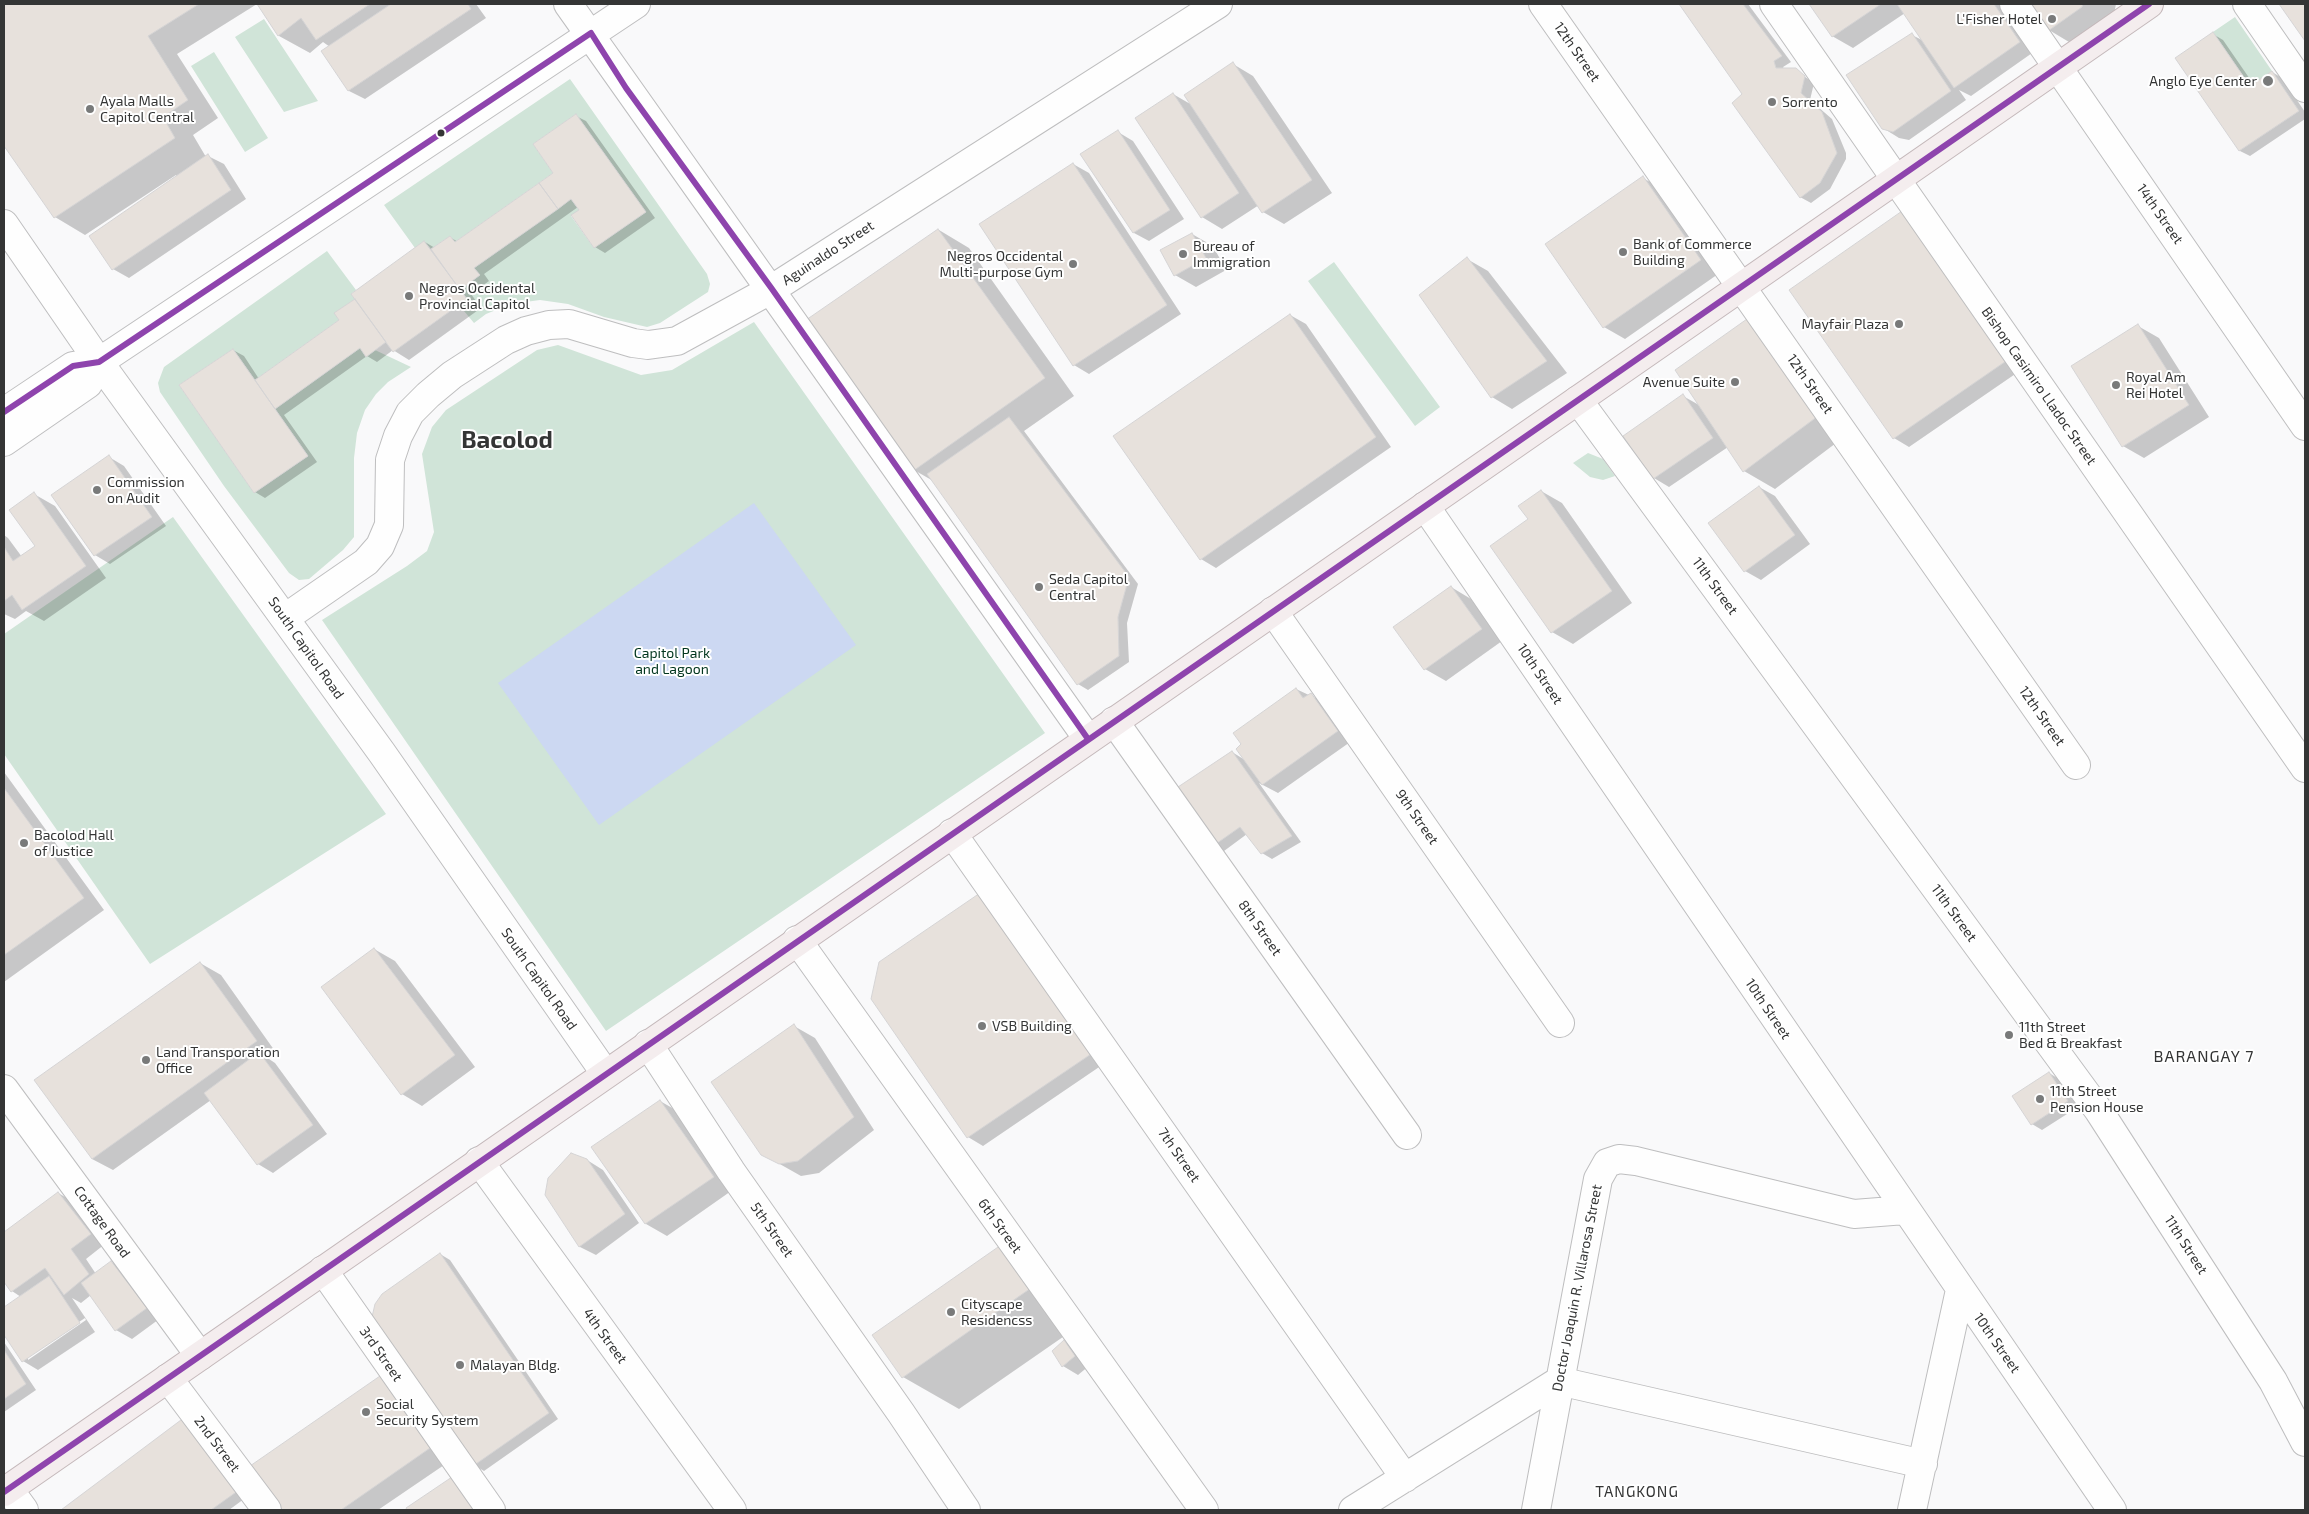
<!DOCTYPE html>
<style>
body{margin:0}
#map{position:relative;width:2309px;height:1514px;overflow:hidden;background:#f9f9fa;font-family:"Exo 2",sans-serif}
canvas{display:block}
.frame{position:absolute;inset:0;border:5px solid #343535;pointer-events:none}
</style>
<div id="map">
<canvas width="2309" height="1514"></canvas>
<div class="frame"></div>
</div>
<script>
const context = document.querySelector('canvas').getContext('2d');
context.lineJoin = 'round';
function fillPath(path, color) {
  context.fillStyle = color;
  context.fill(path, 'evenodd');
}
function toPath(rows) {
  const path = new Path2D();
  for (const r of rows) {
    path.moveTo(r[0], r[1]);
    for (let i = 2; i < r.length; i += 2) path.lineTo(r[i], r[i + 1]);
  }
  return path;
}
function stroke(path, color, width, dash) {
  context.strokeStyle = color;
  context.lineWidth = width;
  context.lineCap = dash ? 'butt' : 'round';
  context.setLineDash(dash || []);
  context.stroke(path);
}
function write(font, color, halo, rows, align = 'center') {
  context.font = font + ' "Exo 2",sans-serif';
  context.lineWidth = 4;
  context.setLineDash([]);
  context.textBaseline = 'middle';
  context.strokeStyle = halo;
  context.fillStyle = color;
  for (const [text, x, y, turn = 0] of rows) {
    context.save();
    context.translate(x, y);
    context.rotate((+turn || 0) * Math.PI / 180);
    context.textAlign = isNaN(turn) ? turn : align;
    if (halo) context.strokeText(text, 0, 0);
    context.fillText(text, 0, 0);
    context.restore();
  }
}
fillPath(toPath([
 [2235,17,2272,71,2250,86,2213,32],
 [264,19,318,101,284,112,235,37],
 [214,52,268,138,245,152,191,66],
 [570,79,707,274,710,284,708,292,660,323,647,327,604,317,568,304,540,300,511,304,486,314,474,323,459,305,466,299,460,290,480,275,474,268,571,199,579,210,571,216,594,248,645,212,576,114,533,144,553,173,455,242,450,236,431,249,424,241,415,248,384,205],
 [327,251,356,290,351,294,355,299,335,313,339,320,255,380,233,349,179,385,254,493,308,456,275,409,360,348,366,357,375,350,411,367,388,382,376,394,365,410,357,433,354,458,354,537,343,550,309,579,299,580,289,573,224,486,160,392,158,383,164,367],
 [1334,262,1440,407,1415,426,1308,281],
 [754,322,1045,733,606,1031,322,620,407,566,427,551,434,532,422,454,432,427,446,410,537,350,558,345,641,375,672,370],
 [1588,453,1603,459,1615,476,1603,480,1590,477,1573,463],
 [173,517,386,814,150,964,4,754,4,634]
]), '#d0e4d8');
fillPath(toPath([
 [754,503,856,645,599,825,498,683]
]), '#ccd8f2');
fillPath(toPath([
 [4,4,257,4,177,54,218,118,193,135,206,157,208,156,224,164,246,199,129,278,113,269,177,177,176,175,85,235,55,217,4,142],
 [258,4,476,4,486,18,365,99,349,91,323,51,330,47,323,42,310,53,279,36],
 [1680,4,1748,4,1791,62,1783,67,1784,69,1795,70,1814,83,1810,100,1832,119,1846,153,1846,159,1830,189,1811,203,1800,197,1743,95],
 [1810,4,2002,4,2035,51,1971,96,1959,90,1966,100,1909,140,1899,138,1883,128,1912,35,1924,41,1905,13,1853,48,1832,36],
 [2031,4,2116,4,2112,24,2079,48,2049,30],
 [2280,4,2305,4,2305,39],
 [2213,34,2223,40,2254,85,2272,72,2282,78,2305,112,2305,119,2250,156,2240,151,2177,58],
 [1233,64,1253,76,1332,193,1284,224,1263,212,1259,205,1222,229,1202,217,1173,94,1192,105],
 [576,116,586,121,655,218,605,253,595,247,578,207,484,274,489,281,471,294,481,308,409,360,393,350,377,362,367,356,284,415,317,462,265,498,255,492,233,350,244,356,259,379,341,321,356,299,425,242,435,248,450,237,458,242,555,173],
 [1118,132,1133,141,1184,219,1149,241,1134,233],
 [1073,164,1089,173,1181,314,1089,374,1074,365],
 [1643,178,1664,190,1721,272,1625,339,1604,327],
 [1921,220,2024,368,1909,447,1894,438],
 [939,230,969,248,1074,396,1024,431,1138,584,1127,623,1129,662,1088,690,1078,684,935,482,914,470],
 [1192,234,1213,246,1226,270,1196,287,1175,275],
 [1467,259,1488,271,1567,373,1512,409,1492,397],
 [1290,315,1306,324,1391,447,1216,568,1201,559],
 [1747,321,1848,434,1775,489,1744,471,1728,447,1669,487,1654,478,1683,396,1699,405],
 [2138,326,2159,338,2209,417,2144,458,2123,446],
 [109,457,124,466,166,526,110,564,95,555,53,495],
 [1759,487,1775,496,1810,544,1761,580,1745,571],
 [1541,491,1562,503,1632,603,1573,644,1552,632,1529,520],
 [34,494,55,506,106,578,44,621,26,611,15,619,4,614,4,535,8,538,22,557,37,546],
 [1451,587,1471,599,1502,641,1446,681,1425,669],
 [1296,689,1326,703,1353,740,1278,793,1259,783,1301,842,1272,859,1262,853,1247,834,1224,851,1214,845,1232,752,1245,760],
 [4,772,104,910,4,982],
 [983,893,1108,1061,983,1146,968,1137],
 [374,949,395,961,475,1067,422,1106,402,1094],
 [200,963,221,975,277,1054,269,1059,275,1063,327,1134,273,1173,258,1164,211,1100,113,1170,92,1159],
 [794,1026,815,1038,874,1130,819,1173,801,1176,762,1154],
 [2049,1073,2059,1079,2078,1107,2042,1130,2032,1124],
 [660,1101,681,1113,734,1189,667,1236,646,1224,593,1148],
 [587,1160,603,1170,639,1223,596,1255,580,1247,547,1195],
 [58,1193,74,1202,105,1244,86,1259,96,1274,111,1262,127,1271,162,1317,132,1339,116,1330,91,1295,81,1303,72,1298,95,1332,38,1370,23,1361,4,1333,4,1308,21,1297,12,1291,4,1280,4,1234],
 [85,1318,86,1320,28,1360,28,1356],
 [1001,1247,1057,1279,1086,1321,959,1409,903,1377],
 [440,1254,450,1260,558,1419,484,1471,474,1465],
 [4,1342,36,1390,4,1412],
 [1064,1342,1080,1350,1090,1365,1078,1375,1063,1366,1053,1351],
 [380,1378,401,1390,450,1461,378,1510,283,1510,252,1466],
 [185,1419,248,1496,229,1510,63,1510],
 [407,1508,496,1510,409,1510]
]), '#0003');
const building = toPath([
 [4,4,199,4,148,36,188,100,163,117,175,138,54,218,4,146,4,4],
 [257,4,370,4,316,40,301,18,278,36,257,4],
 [391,4,468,4,471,9,348,91,321,51,391,4],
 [1679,4,1743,4,1782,56,1774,61,1776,68,1796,68,1805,76,1801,93,1822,112,1837,153,1820,183,1800,198,1732,103,1742,94,1679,4],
 [1809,4,1881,4,1832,37,1809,4],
 [1897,4,1994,4,2020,42,1954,88,1897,4],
 [2030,4,2083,4,2082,7,2048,31,2030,4],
 [2279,4,2305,4,2305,41,2279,4],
 [2213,32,2250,86,2272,71,2299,111,2239,151,2175,58,2213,32],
 [1912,33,1951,91,1893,132,1882,129,1846,75,1912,33],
 [1233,62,1312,180,1262,213,1184,95,1233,62],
 [1173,93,1239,193,1201,218,1135,118,1173,93],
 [576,114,646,212,594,248,571,215,579,210,571,199,558,209,539,183,553,173,533,144,576,114],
 [1118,130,1170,210,1133,233,1080,154,1118,130],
 [208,154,231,190,112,270,89,236,208,154],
 [1073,163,1167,305,1073,366,979,224,1073,163],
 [1643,176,1701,260,1603,328,1545,244,1643,176],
 [539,183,558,209,474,268,480,275,460,290,431,249,450,236,455,242,539,183],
 [1905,209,2009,359,1893,439,1789,290,1905,209],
 [938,229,1045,378,913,471,806,320,938,229],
 [1192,233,1206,258,1174,276,1160,250,1192,233],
 [424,241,467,299,393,352,351,294,424,241],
 [1467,257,1547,361,1491,398,1419,295,1467,257],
 [355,299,386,342,366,357,360,348,275,409,255,380,339,320,334,313,355,299],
 [1290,314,1376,437,1200,560,1113,436,1290,314],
 [1747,319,1818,416,1743,472,1675,370,1747,319],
 [2138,324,2189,405,2122,447,2071,366,2138,324],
 [233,349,308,456,254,493,179,385,233,349],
 [1683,394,1713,438,1653,479,1623,436,1683,394],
 [1009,417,1129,577,1118,617,1119,656,1077,685,927,474,1009,417],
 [109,455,152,517,94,556,51,495,109,455],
 [1759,486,1795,535,1744,572,1708,523,1759,486],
 [1541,490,1612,591,1551,633,1490,546,1528,519,1518,506,1541,490],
 [34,492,86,566,22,610,12,595,4,601,4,547,13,561,35,546,9,510,34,492],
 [1451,586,1482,629,1424,670,1393,627,1451,586],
 [1296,688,1303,698,1311,693,1338,731,1262,785,1236,749,1241,744,1233,733,1296,688],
 [1232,751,1292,836,1261,854,1240,827,1213,846,1175,789,1232,751],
 [4,788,84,898,4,955,4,788],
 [983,891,1094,1052,967,1138,871,999,879,962,983,891],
 [374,948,455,1055,401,1095,321,987,374,948],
 [200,962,257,1041,92,1159,34,1080,200,962],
 [794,1024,854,1117,798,1161,779,1164,761,1155,711,1082,794,1024],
 [259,1052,313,1125,257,1165,204,1093,259,1052],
 [2049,1072,2068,1101,2031,1125,2012,1096,2049,1072],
 [660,1100,714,1177,645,1224,591,1147,660,1100],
 [571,1153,587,1159,625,1214,579,1247,545,1195,548,1178,571,1153],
 [58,1192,91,1234,71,1249,89,1274,64,1295,45,1268,11,1292,4,1282,4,1232,58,1192],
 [1001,1245,1031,1288,902,1378,872,1335,1001,1245],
 [440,1253,549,1413,473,1466,372,1317,375,1304,382,1294,440,1253],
 [111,1261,147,1308,115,1331,81,1283,111,1261],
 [49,1276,80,1323,22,1362,4,1335,4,1307,49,1276],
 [1064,1340,1075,1356,1062,1367,1052,1351,1064,1340],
 [4,1350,26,1384,4,1399,4,1350],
 [380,1376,430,1448,341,1510,282,1510,250,1466,380,1376],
 [185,1417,239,1490,211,1510,61,1510,185,1417],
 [455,1475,478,1510,407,1510,406,1508,455,1475]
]);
fillPath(building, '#e7e1dc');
stroke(building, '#d5d4d5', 1);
const minor = toPath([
 [568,4,1088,739],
 [1543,4,2076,765],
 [1774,4,2305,768],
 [2014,4,2305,426],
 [2247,4,2305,88],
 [4,224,99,362,382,753,605,1073],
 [1578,400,2099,1111,2273,1381,2305,1442],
 [4,412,73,366,99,362,636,4],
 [4,442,88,384,99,362],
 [1425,506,2112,1510],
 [1273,611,1560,1023],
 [285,618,366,562,380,546,389,525,390,460,398,436,410,413,428,395,452,375,506,340,526,331,549,325,569,324,633,343,648,345,677,341,772,289,1218,4],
 [1114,721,1407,1135],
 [952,833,1405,1478],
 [797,940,1204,1510],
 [648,1044,731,1171,901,1413,966,1510],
 [4,1089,200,1356],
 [479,1161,732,1510],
 [323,1270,491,1510],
 [168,1378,267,1510],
 [8,1488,24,1510],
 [1353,1510,1559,1381,1923,1464],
 [1536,1510,1598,1179,1607,1163,1619,1159,1636,1161,1854,1214,1905,1210],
 [1912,1510,1960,1290]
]);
const major = toPath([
 [4,1492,2149,4]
]);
stroke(minor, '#bebebf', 30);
stroke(major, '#c4b8ba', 30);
stroke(minor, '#fefefe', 28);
stroke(major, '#f4edee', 28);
stroke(toPath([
 [4,412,73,366,99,362,591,33,626,88,772,289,1088,739],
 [4,1492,2149,4]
]), '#8e44ad', 6);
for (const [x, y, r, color] of [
 [2052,19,5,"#797a7a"],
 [2268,81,6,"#797a7a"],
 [1772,102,5,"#797a7a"],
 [90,109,5,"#797a7a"],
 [441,133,4.5,"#343535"],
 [1623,252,5,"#797a7a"],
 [1183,254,5,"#797a7a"],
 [1073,264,5,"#797a7a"],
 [409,296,5,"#797a7a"],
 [1899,324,5,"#797a7a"],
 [1735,382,5,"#797a7a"],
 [2116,385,5,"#797a7a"],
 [97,490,5,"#797a7a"],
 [1039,587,5,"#797a7a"],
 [24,843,5,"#797a7a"],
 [982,1026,5,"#797a7a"],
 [2009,1035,5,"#797a7a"],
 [146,1060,5,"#797a7a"],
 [2040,1099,5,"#797a7a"],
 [951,1312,5,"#797a7a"],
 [460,1365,5,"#797a7a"],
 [366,1412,5,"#797a7a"]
]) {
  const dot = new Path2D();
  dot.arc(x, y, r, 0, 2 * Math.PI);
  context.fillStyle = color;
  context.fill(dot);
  stroke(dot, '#fff', 2);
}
write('14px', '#343535', '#fff', [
 ["L'Fisher Hotel",2042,19,"right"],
 ["Anglo Eye Center",2257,81,"right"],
 ["Ayala Malls",100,101],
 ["Capitol Central",100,117],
 ["Sorrento",1782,102],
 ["Bank of Commerce",1633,244],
 ["Building",1633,260],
 ["Bureau of",1193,246],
 ["Immigration",1193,262],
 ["Negros Occidental",1063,256,"right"],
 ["Multi-purpose Gym",1063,272,"right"],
 ["Negros Occidental",419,288],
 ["Provincial Capitol",419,304],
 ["Mayfair Plaza",1889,324,"right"],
 ["Royal Am",2126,377],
 ["Rei Hotel",2126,393],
 ["Avenue Suite",1725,382,"right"],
 ["Commission",107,482],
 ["on Audit",107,498],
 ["Seda Capitol",1049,579],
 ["Central",1049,595],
 ["Bacolod Hall",34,835],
 ["of Justice",34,851],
 ["VSB Building",992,1026],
 ["11th Street",2019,1027],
 ["Bed & Breakfast",2019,1043],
 ["Land Transporation",156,1052],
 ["Office",156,1068],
 ["11th Street",2050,1091],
 ["Pension House",2050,1107],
 ["Cityscape",961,1304],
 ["Residencss",961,1320],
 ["Malayan Bldg.",470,1365],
 ["Social",376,1404],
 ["Security System",376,1420]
], 'left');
write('14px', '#343535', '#fff', [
 ["12th Street",1577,52,55],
 ["14th Street",2160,214,55],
 ["Aguinaldo Street",828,253,-33],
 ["12th Street",1810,384,55],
 ["Bishop Casimiro Lladoc Street",2039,386,55],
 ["11th Street",1715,586,54],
 ["South Capitol Road",306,648,55],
 ["10th Street",1540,674,56],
 ["12th Street",2042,716,55],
 ["9th Street",1417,817,55],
 ["11th Street",1954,913,54],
 ["8th Street",1260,928,55],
 ["South Capitol Road",539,979,55],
 ["10th Street",1768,1009,56],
 ["7th Street",1179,1155,55],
 ["Cottage Road",102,1222,54],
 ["6th Street",1000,1226,54],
 ["5th Street",772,1230,55],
 ["11th Street",2186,1245,57],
 ["Doctor Joaquin R. Villarosa Street",1577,1288,-79],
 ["4th Street",605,1336,54],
 ["10th Street",1997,1343,55],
 ["3rd Street",381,1354,55],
 ["2nd Street",217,1444,53]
]);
write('14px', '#00351d', '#fff', [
 ["Capitol Park",672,653],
 ["and Lagoon",672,669]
]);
context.letterSpacing = '1px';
write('15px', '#343535', '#fff', [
 ["TANGKONG",1637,1492]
]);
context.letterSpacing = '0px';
context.letterSpacing = '1px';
write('16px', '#343535', '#fff', [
 ["BARANGAY 7",2204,1057]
]);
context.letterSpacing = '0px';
write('bold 24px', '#343535', '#fff', [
 ["Bacolod",507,440]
]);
</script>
